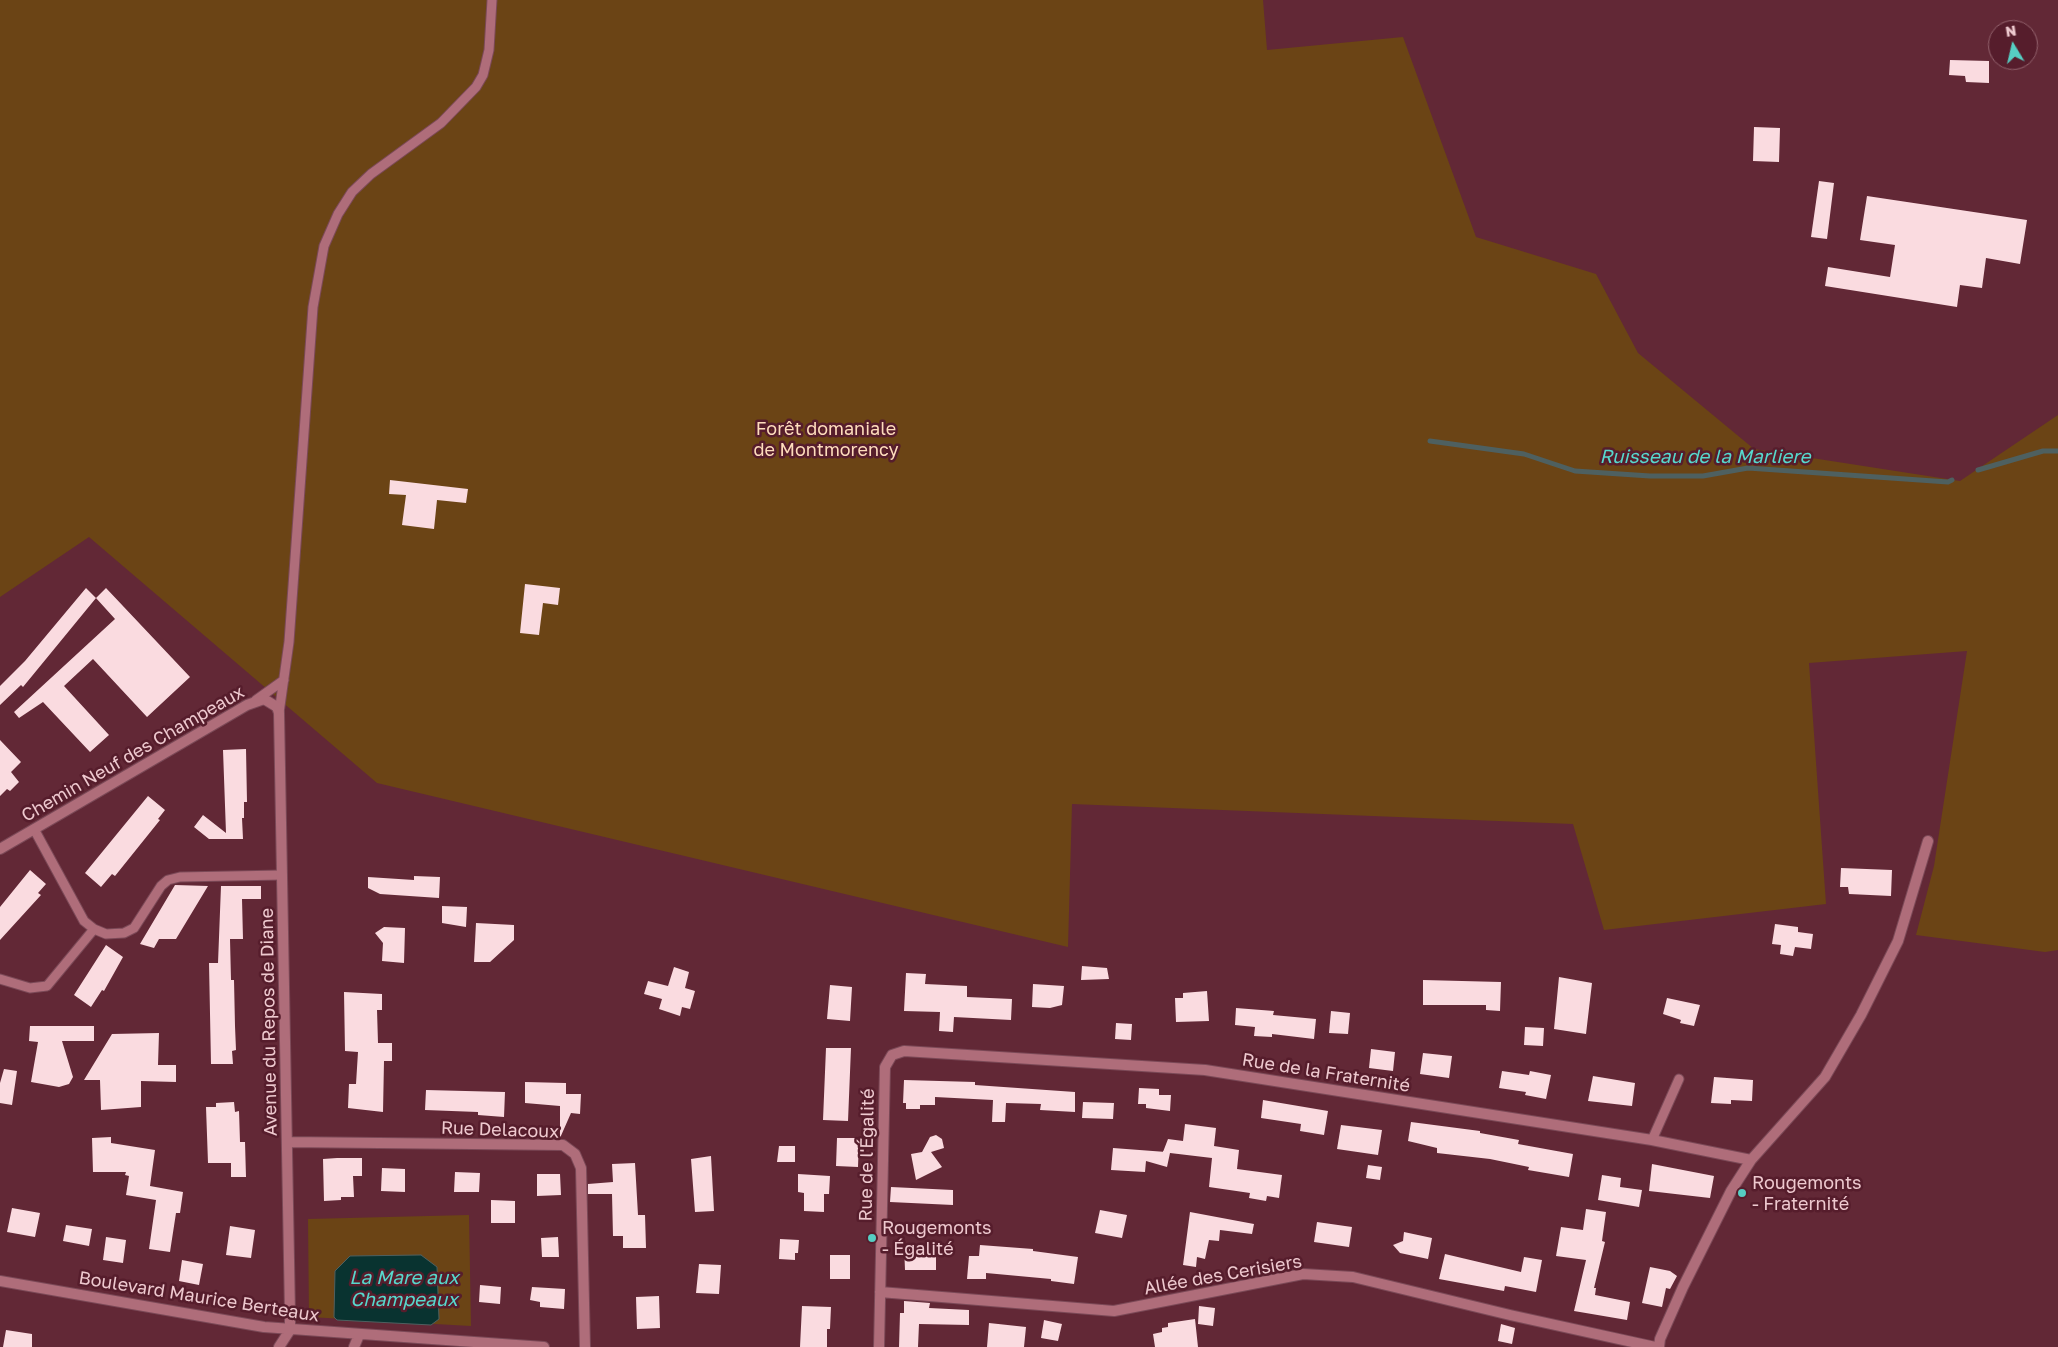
<!DOCTYPE html>
<meta charset="utf-8">
<style>
body{margin:0}
#map{position:relative;width:2058px;height:1347px;overflow:hidden;background:#622836;font-family:"Golos Text",sans-serif}
canvas{display:block}
.north{position:absolute;left:1988px;top:20px;width:50px;height:50px;box-sizing:border-box;background:#561d2c;border:1px solid #93626d;border-radius:50%;rotate:351deg;font-size:14px;font-weight:700;line-height:20px;text-align:center;color:#eec9cf}
.north::after{content:'';display:block;margin:auto;width:18px;height:22px;background:#56cec3;clip-path:polygon(50% 0,100% 100%,50% 72%,0 100%)}
</style>
<div id="map">
<canvas width="2058" height="1347"></canvas>
<div class="north">N</div>
</div>
<script>
const context = document.querySelector('canvas').getContext('2d');
context.lineJoin = 'round';
function fillPath(path, color) {
  context.fillStyle = color;
  context.fill(path, 'evenodd');
}
function toPath(rows) {
  const path = new Path2D();
  for (const r of rows) {
    path.moveTo(r[0], r[1]);
    for (let i = 2; i < r.length; i += 2) path.lineTo(r[i], r[i + 1]);
  }
  return path;
}
function stroke(path, color, width, dash) {
  context.strokeStyle = color;
  context.lineWidth = width;
  context.lineCap = dash ? 'butt' : 'round';
  context.setLineDash(dash || []);
  context.stroke(path);
}
function write(font, color, halo, rows, align = 'center') {
  context.font = font + ' "Golos Text",sans-serif';
  context.lineWidth = 5;
  context.setLineDash([]);
  context.textBaseline = 'middle';
  context.strokeStyle = halo;
  context.fillStyle = color;
  for (const [text, x, y, turn = 0] of rows) {
    context.save();
    context.translate(x, y);
    context.rotate((+turn || 0) * Math.PI / 180);
    context.textAlign = isNaN(turn) ? turn : align;
    if (halo) context.strokeText(text, 0, 0);
    context.fillText(text, 0, 0);
    context.restore();
  }
}
fillPath(toPath([
 [0,0,1263,0,1267,50,1403,37,1476,237,1596,274,1638,353,1754,449,1960,481,2058,415,2058,950,2045,952,1916,935,1934,866,1967,651,1809,663,1826,904,1604,930,1573,824,1072,804,1068,947,377,783,89,537,0,597],
 [469,1215,471,1326,309,1317,308,1219]
]), '#6b4415');
const water = toPath([
 [421,1255,437,1267,439,1319,431,1325,337,1320,334,1317,335,1271,350,1256,421,1255]
]);
fillPath(water, '#093330');
stroke(water, '#4e6060', 1);
stroke(toPath([
 [1430,441,1524,454,1575,471,1650,476,1703,476,1748,468,1948,482,1952,480],
 [1978,470,2043,451,2058,451]
]), '#4e6060', 5);
fillPath(toPath([
 [1950,60,1989,61,1989,83,1966,82,1965,76,1949,75],
 [1754,127,1780,128,1779,162,1753,161],
 [1819,181,1834,183,1827,239,1811,237],
 [1867,196,2027,220,2020,264,1986,258,1982,288,1960,285,1957,307,1825,286,1828,267,1890,277,1895,245,1860,240],
 [390,480,468,489,466,503,437,500,434,529,402,525,406,495,389,494],
 [525,584,560,588,558,605,543,603,539,635,520,633],
 [86,588,96,598,23,687,21,685,0,705,0,686,25,661],
 [106,588,190,677,147,717,93,659,64,686,109,735,90,752,43,702,19,718,14,712,115,619,96,598],
 [0,740,21,762,11,772,19,782,10,791,7,789,0,796],
 [246,749,247,802,244,802,244,818,242,818,243,839,209,839,194,827,203,815,226,833,223,750],
 [148,796,165,810,158,819,160,820,115,876,112,874,101,887,85,873],
 [1841,868,1892,870,1891,896,1849,894,1848,887,1840,887],
 [30,870,46,884,38,893,41,895,0,940,0,907],
 [414,876,440,877,439,898,380,894,368,888,368,877,414,880],
 [175,885,208,886,176,939,159,939,154,948,140,944],
 [221,886,261,886,261,899,242,899,243,939,230,939,231,980,234,980,235,1026,236,1050,232,1051,233,1064,211,1064,209,963,218,963],
 [442,906,467,907,466,927,442,923],
 [476,923,514,925,514,940,490,962,474,962],
 [1775,924,1798,927,1798,932,1813,934,1811,949,1795,947,1793,956,1780,954,1781,945,1772,944],
 [384,927,405,928,404,963,382,961,383,943,375,933],
 [106,945,123,957,104,991,102,990,91,1007,74,995],
 [1082,966,1107,968,1109,979,1081,980],
 [674,967,689,972,685,988,695,991,690,1009,682,1007,680,1016,659,1009,662,999,644,994,648,981,668,986],
 [906,973,926,974,925,984,967,986,967,997,1012,999,1011,1020,954,1017,953,1032,939,1031,940,1012,904,1011],
 [1559,977,1592,983,1586,1034,1554,1029],
 [1423,980,1501,982,1500,1011,1486,1010,1486,1005,1423,1005],
 [1033,984,1064,986,1062,1005,1050,1008,1032,1007],
 [830,985,852,987,850,1021,827,1019],
 [1207,991,1209,1021,1176,1022,1175,998,1183,998,1183,993],
 [344,992,382,994,382,1010,377,1010,378,1043,392,1043,392,1061,384,1061,383,1112,348,1108,349,1084,356,1084,358,1052,345,1051],
 [1667,998,1700,1005,1694,1026,1680,1023,1681,1020,1663,1014],
 [1236,1008,1274,1011,1273,1015,1316,1019,1314,1039,1272,1034,1272,1037,1254,1036,1255,1027,1235,1025],
 [1331,1011,1350,1013,1348,1034,1329,1033],
 [1116,1023,1132,1024,1131,1040,1115,1039],
 [30,1026,94,1026,94,1041,62,1041,73,1077,69,1084,59,1087,31,1082,38,1042,29,1041],
 [1525,1027,1544,1028,1543,1046,1524,1045],
 [159,1033,158,1065,176,1065,176,1082,141,1081,141,1107,101,1110,100,1080,84,1080,112,1034],
 [826,1048,851,1048,848,1121,823,1120],
 [1371,1049,1395,1052,1393,1071,1369,1068],
 [1423,1053,1452,1056,1449,1078,1420,1074],
 [4,1069,17,1071,12,1105,0,1103,0,1083],
 [1502,1071,1529,1075,1530,1071,1551,1075,1546,1099,1525,1095,1526,1092,1499,1088],
 [1593,1076,1635,1083,1632,1106,1588,1101],
 [1714,1077,1753,1080,1752,1101,1731,1100,1731,1104,1711,1103],
 [904,1080,975,1082,975,1085,1075,1092,1075,1112,1040,1110,1041,1104,1006,1103,1005,1122,992,1122,993,1100,935,1097,935,1105,920,1105,920,1109,906,1109,906,1103,903,1103],
 [525,1082,566,1083,566,1094,581,1094,580,1114,571,1113,560,1138,560,1106,525,1103],
 [1139,1088,1159,1089,1159,1095,1171,1095,1170,1111,1146,1108,1146,1104,1138,1104],
 [426,1090,505,1092,504,1117,478,1115,478,1112,425,1110],
 [1263,1100,1328,1111,1324,1135,1300,1131,1301,1124,1261,1118],
 [234,1102,235,1112,239,1111,240,1142,245,1142,246,1177,231,1177,231,1163,208,1163,206,1107,216,1107,216,1103],
 [1083,1102,1114,1103,1113,1119,1082,1118],
 [1411,1122,1480,1131,1480,1133,1519,1140,1518,1144,1573,1154,1569,1177,1528,1170,1529,1167,1490,1159,1437,1153,1437,1148,1408,1141],
 [1185,1124,1216,1128,1214,1146,1239,1150,1237,1169,1282,1175,1279,1198,1267,1196,1266,1201,1249,1198,1250,1193,1209,1187,1212,1158,1170,1153,1167,1167,1146,1161,1145,1172,1111,1170,1113,1148,1166,1152,1163,1152,1168,1139,1183,1141],
 [1341,1125,1382,1130,1378,1155,1337,1149],
 [936,1135,942,1139,944,1148,931,1152,942,1167,916,1180,911,1154,922,1152,930,1137],
 [111,1137,111,1143,155,1150,150,1186,183,1192,180,1213,176,1213,170,1252,149,1249,156,1200,126,1195,129,1176,125,1175,126,1172,93,1172,92,1138],
 [837,1138,859,1138,858,1167,836,1166],
 [779,1146,795,1146,795,1162,777,1162],
 [711,1156,714,1211,695,1212,691,1159],
 [337,1158,362,1158,362,1176,353,1176,354,1197,341,1197,341,1200,324,1201,323,1159],
 [635,1163,638,1215,645,1215,646,1248,623,1248,623,1236,613,1236,612,1194,588,1194,588,1184,613,1182,612,1164],
 [1652,1164,1714,1176,1710,1198,1649,1191],
 [1368,1165,1382,1167,1380,1180,1366,1178],
 [382,1168,405,1169,405,1192,381,1191],
 [455,1172,480,1173,479,1192,454,1192],
 [537,1174,560,1174,561,1195,537,1196],
 [798,1174,830,1176,829,1194,824,1194,824,1212,804,1211,804,1193,798,1192],
 [1602,1175,1621,1178,1620,1187,1642,1190,1639,1207,1598,1200],
 [891,1187,953,1190,953,1205,890,1202],
 [491,1200,515,1201,515,1223,491,1223],
 [12,1208,40,1213,35,1237,7,1232],
 [1586,1209,1606,1212,1602,1241,1605,1242,1594,1288,1596,1288,1595,1295,1630,1302,1627,1320,1574,1311,1586,1260,1556,1256,1561,1227,1583,1230],
 [1100,1210,1127,1215,1122,1238,1095,1233],
 [1190,1212,1254,1224,1252,1234,1220,1230,1219,1241,1209,1240,1205,1259,1197,1257,1196,1267,1183,1265],
 [1317,1222,1352,1227,1349,1247,1314,1242],
 [66,1225,92,1229,89,1246,63,1241],
 [230,1226,255,1230,251,1258,226,1255],
 [1404,1232,1432,1238,1428,1259,1400,1253,1393,1245,1403,1241],
 [106,1237,126,1240,123,1263,103,1260],
 [558,1237,559,1257,542,1257,541,1238],
 [780,1239,799,1240,798,1253,795,1253,795,1260,779,1259],
 [904,1245,936,1246,936,1270,905,1270],
 [980,1245,1033,1249,1033,1251,1078,1257,1074,1284,1051,1281,1051,1279,986,1273,986,1279,967,1279,969,1256,979,1256],
 [1445,1254,1521,1272,1524,1257,1542,1260,1536,1292,1505,1286,1504,1291,1439,1279],
 [830,1255,850,1255,850,1279,830,1279],
 [182,1260,203,1264,199,1285,179,1281],
 [699,1264,721,1265,719,1294,696,1293],
 [1650,1267,1670,1271,1677,1276,1670,1289,1666,1288,1662,1307,1642,1303],
 [480,1285,501,1287,500,1304,479,1302],
 [532,1287,565,1289,564,1309,540,1307,540,1302,530,1300],
 [659,1296,660,1328,637,1329,636,1297],
 [904,1301,930,1303,929,1308,969,1310,969,1325,919,1324,918,1347,899,1347,900,1313,904,1313],
 [802,1306,831,1307,830,1329,827,1329,827,1347,800,1347],
 [1199,1306,1215,1308,1213,1326,1198,1324],
 [1195,1319,1198,1347,1155,1347,1153,1334,1162,1332,1162,1328,1168,1327,1168,1323],
 [1044,1320,1062,1324,1058,1341,1041,1338],
 [989,1323,1026,1327,1024,1347,987,1347],
 [1501,1324,1515,1328,1512,1344,1498,1341],
 [6,1330,32,1334,32,1347,3,1347]
]), '#fadbe0');
const lane = toPath([
 [256,700,284,680],
 [279,713,289,642,313,307,324,246,338,214,352,192,371,174,441,123,476,87,483,75,489,50,492,0],
 [34,829,84,921,94,929,106,934,124,933,134,928,161,886,168,880,180,877,282,875],
 [0,979,30,988,47,986,94,929],
 [1652,1140,1679,1079]
]);
const street = toPath([
 [0,849,247,705,264,699,277,707,279,713,290,1314,290,1330,279,1347],
 [287,1142,563,1145,575,1154,581,1168,585,1347],
 [0,1281,264,1327,544,1347],
 [880,1292,1114,1311,1303,1274,1353,1277,1510,1315,1655,1347],
 [354,1347,359,1335],
 [879,1347,885,1067,892,1055,904,1051,1205,1070,1652,1140,1751,1160],
 [1659,1347,1660,1339,1683,1287,1731,1191,1751,1160,1825,1077,1861,1015,1898,941,1928,841]
]);
stroke(lane, '#7b4957', 11);
stroke(street, '#7b4957', 12);
stroke(lane, '#af6d7a', 9);
stroke(street, '#af6d7a', 10);
for (const [x, y, r, color] of [
 [1742,1193,5,"#56cec3"],
 [872,1238,5,"#56cec3"]
]) {
  const dot = new Path2D();
  dot.arc(x, y, r, 0, 2 * Math.PI);
  context.fillStyle = color;
  context.fill(dot);
  stroke(dot, '#561d2c', 2);
}
write('18px', '#feddbc', '#561d2c', [
 ["Forêt domaniale",826,429],
 ["de Montmorency",826,450]
]);
write('18px', '#eec9cf', '#561d2c', [
 ["Chemin Neuf des Champeaux",133,754,-30],
 ["Avenue du Repos de Diane",269,1022,-91],
 ["Rue de la Fraternité",1326,1073,9],
 ["Rue Delacoux",500,1130,2],
 ["Rue de l'Égalité",867,1155,-89],
 ["Allée des Cerisiers",1223,1275,-10],
 ["Boulevard Maurice Berteaux",199,1297,9]
]);
write('18px', '#eec9cf', '#561d2c', [
 ["Rougemonts",1752,1183],
 ["- Fraternité",1752,1204],
 ["Rougemonts",882,1228],
 ["- Égalité",882,1249]
], 'left');
write('italic 19px', '#57d8cd', '#561d2c', [
 ["Ruisseau de la Marliere",1705,457],
 ["La Mare aux",404,1278],
 ["Champeaux",404,1300]
]);
</script>
